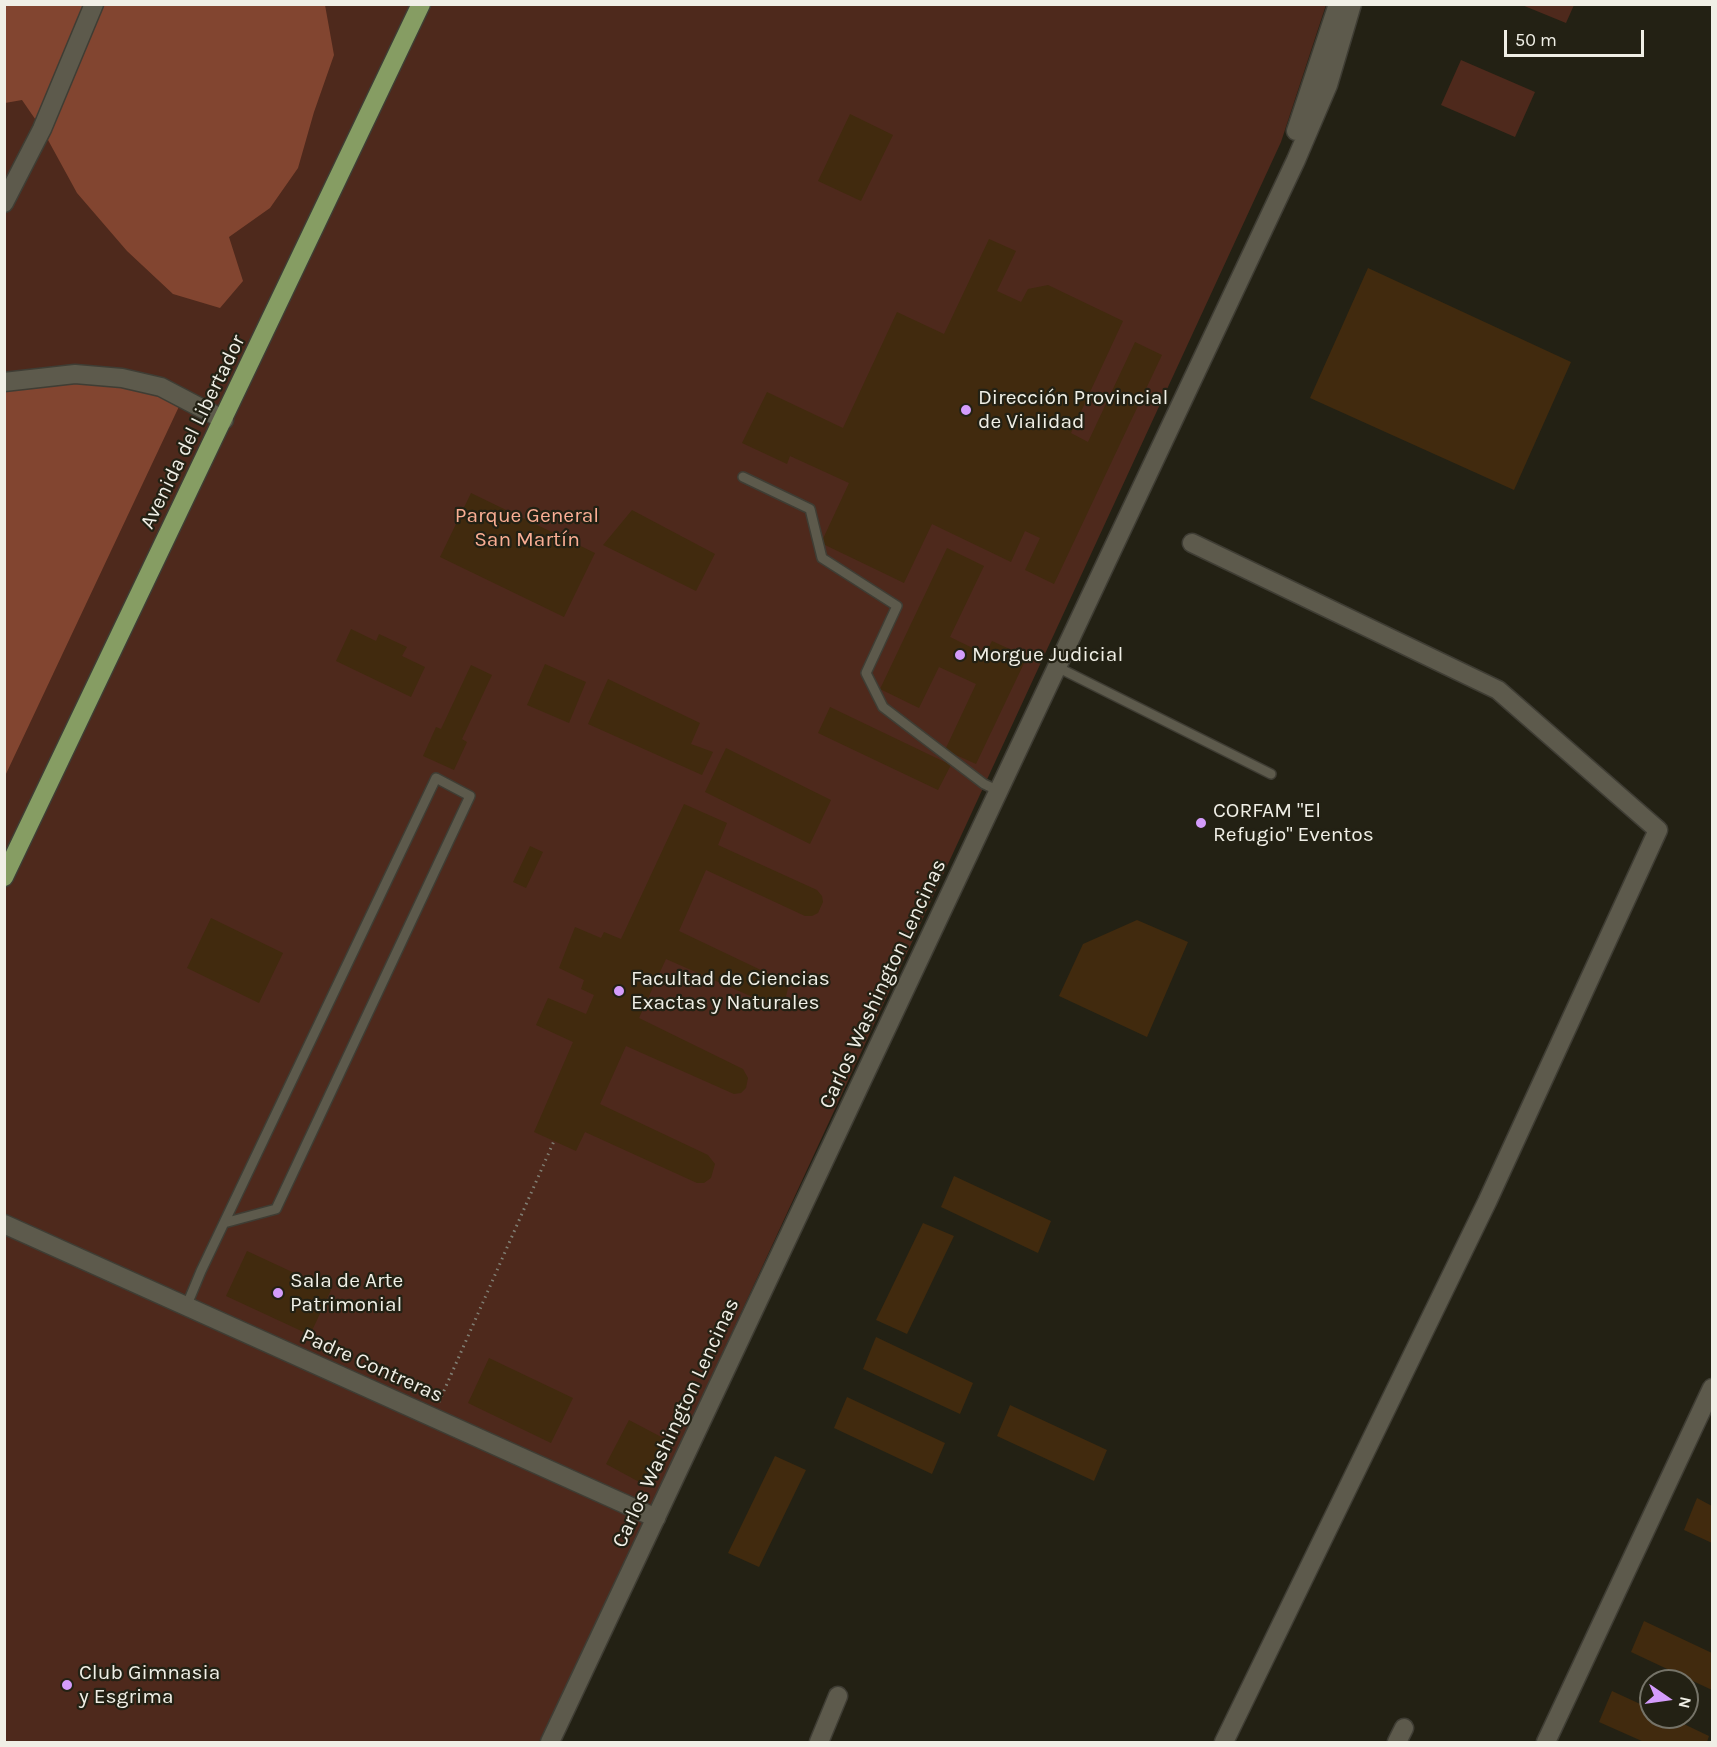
<!DOCTYPE html>
<meta charset="utf-8">
<style>
body{margin:0}
#map{position:relative;width:1717px;height:1747px;overflow:hidden;background:#232114;font-family:Karla,sans-serif}
canvas{display:block}
.frame{position:absolute;inset:0;border:6px solid #f0efe6;pointer-events:none}
.north{position:absolute;left:1639px;top:1669px;width:60px;height:60px;box-sizing:border-box;background:#232114;border:2px solid #757368;border-radius:50%;rotate:103deg;font-size:16px;font-weight:700;line-height:24px;text-align:center;color:#f0efe6}
.north::after{content:'';display:block;margin:auto;width:21px;height:27px;background:#d49cfc;clip-path:polygon(50% 0,100% 100%,50% 72%,0 100%)}
.scale{position:absolute;left:1504px;top:30px;width:140px;height:27px;box-sizing:border-box;border:3px solid #f0efe6;border-top:0;padding-left:8px;font-size:18px;line-height:21px;white-space:nowrap;color:#f0efe6;-webkit-text-stroke:4px #232114;paint-order:stroke}
</style>
<div id="map">
<canvas width="1717" height="1747"></canvas>
<div class="frame"></div>
<div class="north">N</div>
<div class="scale">50 m</div>
</div>
<script>
const context = document.querySelector('canvas').getContext('2d');
context.lineJoin = 'round';
function fillPath(path, color) {
  context.fillStyle = color;
  context.fill(path, 'evenodd');
}
function toPath(rows) {
  const path = new Path2D();
  for (const r of rows) {
    path.moveTo(r[0], r[1]);
    for (let i = 2; i < r.length; i += 2) path.lineTo(r[i], r[i + 1]);
  }
  return path;
}
function stroke(path, color, width, dash) {
  context.strokeStyle = color;
  context.lineWidth = width;
  context.lineCap = dash ? 'butt' : 'round';
  context.setLineDash(dash || []);
  context.stroke(path);
}
function write(font, color, halo, rows, align = 'center') {
  context.font = font + ' Karla,sans-serif';
  context.lineWidth = 4.5;
  context.setLineDash([]);
  context.textBaseline = 'middle';
  context.strokeStyle = halo;
  context.fillStyle = color;
  for (const [text, x, y, turn = 0] of rows) {
    context.save();
    context.translate(x, y);
    context.rotate((+turn || 0) * Math.PI / 180);
    context.textAlign = isNaN(turn) ? turn : align;
    if (halo) context.strokeText(text, 0, 0);
    context.fillText(text, 0, 0);
    context.restore();
  }
}
fillPath(toPath([
 [5,5,1326,5,1281,142,633,1547,539,1742,5,1742],
 [1522,5,1574,5,1566,23],
 [1461,60,1535,92,1515,137,1441,105]
]), '#4e291c');
fillPath(toPath([
 [5,5,325,5,334,55,314,112,298,168,270,208,229,237,243,281,220,308,173,294,127,251,77,193,42,129,22,100,5,103],
 [75,374,183,398,5,776,5,382]
]), '#824530');
fillPath(toPath([
 [850,114,893,135,861,201,818,181],
 [989,239,1016,251,997,291,1021,302,1028,289,1048,285,1123,321,1071,433,1088,442,1135,342,1162,355,1054,584,1025,570,1040,538,1025,531,1011,562,932,524,904,583,821,543,849,483,790,456,787,464,742,443,767,392,843,428,897,312,944,334],
 [1368,268,1571,362,1514,490,1310,398],
 [471,493,595,553,564,617,440,557],
 [632,510,715,554,696,591,603,545],
 [947,548,984,566,950,637,985,654,992,641,1027,657,976,764,945,750,976,684,939,667,919,708,880,689],
 [351,629,376,641,379,634,407,647,402,656,425,667,411,697,336,661],
 [545,664,586,682,569,723,527,705],
 [471,665,492,675,462,739,467,742,454,770,423,756,436,727,441,729],
 [608,679,700,723,691,744,713,752,702,775,588,724],
 [830,707,951,765,938,790,818,733],
 [726,748,831,800,810,844,705,792],
 [684,804,727,823,718,845,817,890,822,896,823,902,818,913,812,916,805,916,706,870,679,931,784,981,788,988,785,1001,773,1006,666,959,639,1018,743,1069,748,1078,746,1088,741,1093,734,1094,626,1046,600,1104,708,1155,715,1164,711,1178,704,1183,697,1183,585,1132,576,1151,534,1132,573,1042,536,1025,548,998,586,1014,594,995,581,989,584,980,559,968,575,927,601,938,604,932,621,939],
 [530,846,543,852,526,888,513,882],
 [211,918,283,953,259,1003,187,968],
 [1137,920,1188,942,1147,1037,1059,996,1083,944],
 [954,1176,1051,1221,1038,1253,941,1207],
 [923,1223,954,1236,907,1334,876,1320],
 [247,1251,331,1290,310,1335,226,1296],
 [876,1337,973,1383,960,1414,863,1369],
 [489,1358,573,1398,551,1443,468,1403],
 [847,1397,945,1443,932,1474,834,1428],
 [1010,1405,1107,1450,1094,1481,997,1436],
 [629,1420,667,1440,643,1484,606,1464],
 [775,1456,806,1470,759,1567,728,1553],
 [1697,1498,1712,1506,1712,1543,1684,1530],
 [1644,1621,1712,1653,1712,1690,1631,1652],
 [1612,1691,1651,1709,1651,1717,1669,1717,1709,1736,1707,1742,1644,1742,1599,1722]
]), '#412a0e');
const lane = toPath([
 [743,477,810,509,822,558,897,606,866,673,883,707,984,784,999,791],
 [1057,667,1271,774],
 [186,1307,201,1271,436,778,470,796,276,1209,224,1223]
]);
const street = toPath([
 [4,203,42,129,94,4],
 [4,382,75,374,122,378,161,387,224,420],
 [1192,543,1498,690,1658,830,1487,1202,1224,1742],
 [4,1224,656,1518],
 [819,1742,838,1696],
 [1397,1742,1404,1728],
 [1546,1742,1712,1388]
]);
const secondary = toPath([
 [1296,131,1338,4],
 [550,1742,1296,160,1328,85,1352,4]
]);
const primary = toPath([
 [4,877,421,4]
]);
stroke(lane, '#3f3d34', 12);
stroke(street, '#3f3d34', 21);
stroke(secondary, '#3f3d34', 21);
stroke(primary, '#3f3d34', 21);
stroke(toPath([
 [439,1402,554,1141]
]), '#807f74', 3, [1.5, 4.5]);
stroke(lane, '#5d5a4c', 9);
stroke(street, '#5d5a4c', 18);
stroke(secondary, '#5d5a4c', 18);
stroke(primary, '#869d63', 18);
for (const [x, y, r, color] of [
 [966,410,6,"#d49cfc"],
 [960,655,6,"#d49cfc"],
 [1201,823,6,"#d49cfc"],
 [619,991,6,"#d49cfc"],
 [278,1293,6,"#d49cfc"],
 [67,1685,6,"#d49cfc"]
]) {
  const dot = new Path2D();
  dot.arc(x, y, r, 0, 2 * Math.PI);
  context.fillStyle = color;
  context.fill(dot);
  stroke(dot, '#232114', 2);
}
write('21px', '#f0efe6', '#232114', [
 ["Dirección Provincial",978,398],
 ["de Vialidad",978,422],
 ["Morgue Judicial",972,655],
 ["CORFAM \"El",1213,811],
 ["Refugio\" Eventos",1213,835],
 ["Facultad de Ciencias",631,979],
 ["Exactas y Naturales",631,1003],
 ["Sala de Arte",290,1281],
 ["Patrimonial",290,1305],
 ["Club Gimnasia",79,1673],
 ["y Esgrima",79,1697]
], 'left');
write('21px', '#f0efe6', '#232114', [
 ["Avenida del Libertador",193,432,-64],
 ["Carlos Washington Lencinas",883,984,-65],
 ["Padre Contreras",372,1366,24],
 ["Carlos Washington Lencinas",676,1423,-65]
]);
write('21px', '#faae94', '#232114', [
 ["Parque General",527,516],
 ["San Martín",527,540]
]);
</script>
